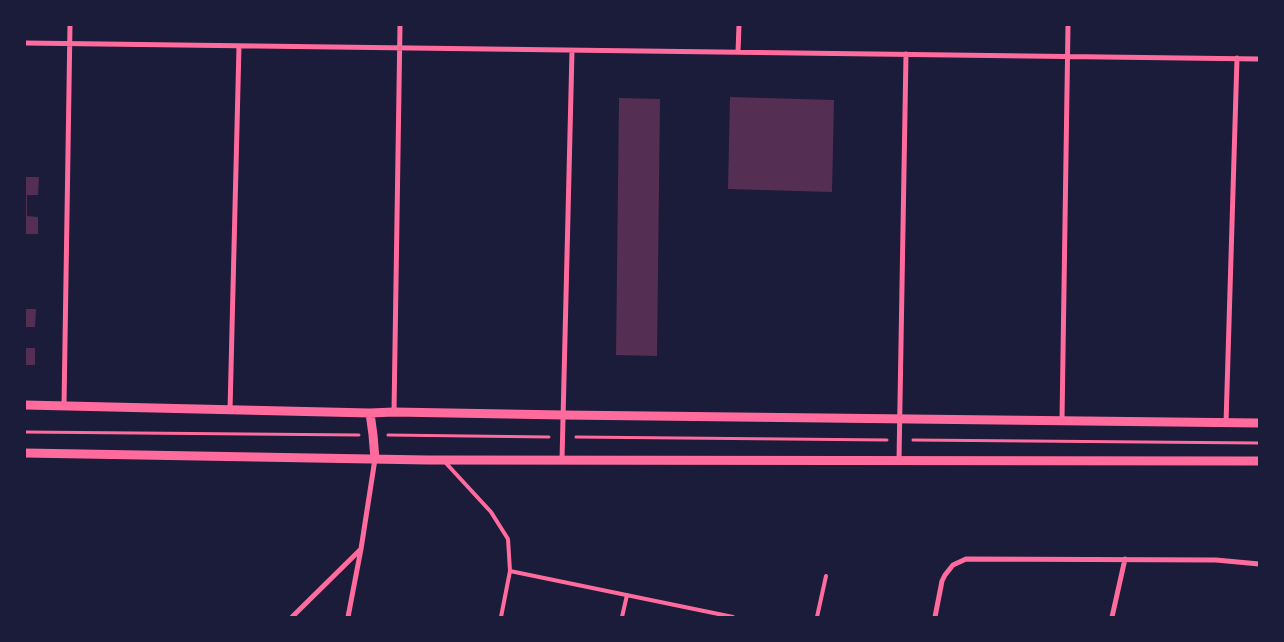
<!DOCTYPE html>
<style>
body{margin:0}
#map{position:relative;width:1284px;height:642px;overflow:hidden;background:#1b1b3a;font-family:"DejaVu Sans",sans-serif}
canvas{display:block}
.frame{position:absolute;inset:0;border:26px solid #1b1b3a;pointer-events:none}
</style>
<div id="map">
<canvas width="1284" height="642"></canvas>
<div class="frame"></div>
</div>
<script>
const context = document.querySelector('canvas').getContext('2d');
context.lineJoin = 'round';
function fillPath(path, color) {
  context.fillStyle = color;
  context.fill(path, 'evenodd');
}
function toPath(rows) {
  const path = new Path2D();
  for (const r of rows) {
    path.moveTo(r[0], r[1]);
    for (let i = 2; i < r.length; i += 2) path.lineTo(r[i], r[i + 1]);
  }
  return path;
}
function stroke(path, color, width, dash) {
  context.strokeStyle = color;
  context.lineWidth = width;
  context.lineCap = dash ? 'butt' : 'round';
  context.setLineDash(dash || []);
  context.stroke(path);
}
fillPath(toPath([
 [730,97,834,100,832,192,728,189],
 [619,98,660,99,657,356,616,355],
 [25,177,39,177,38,195,27,195,27,216,38,217,38,234,25,234],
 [25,309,36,309,35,327,25,327],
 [25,348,35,348,35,365,25,365]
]), '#542f53');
stroke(toPath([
 [25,432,359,435],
 [388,435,549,437],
 [576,437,887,440],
 [913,440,1259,443]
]), '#ff6b9d', 3);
stroke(toPath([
 [444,461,491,512,508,539,510,571,501,617],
 [510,571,733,617],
 [622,617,627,595],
 [817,617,826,576]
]), '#ff6b9d', 4);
stroke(toPath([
 [25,43,1259,59],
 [738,52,739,25],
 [64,405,70,25],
 [230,410,239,46],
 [394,412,400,25],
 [1062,420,1068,25],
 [1226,423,1237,58],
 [562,460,572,51],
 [899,460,906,54],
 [292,617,361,549],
 [348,617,361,549,375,459],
 [935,617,942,581,945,575,953,565,966,559,1216,560,1259,564],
 [1112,617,1125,559]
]), '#ff6b9d', 5);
stroke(toPath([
 [25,405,370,413,394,412,563,415,1259,423],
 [370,413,373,435,375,459],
 [25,453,428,460,1259,461]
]), '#ff6b9d', 9);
</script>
